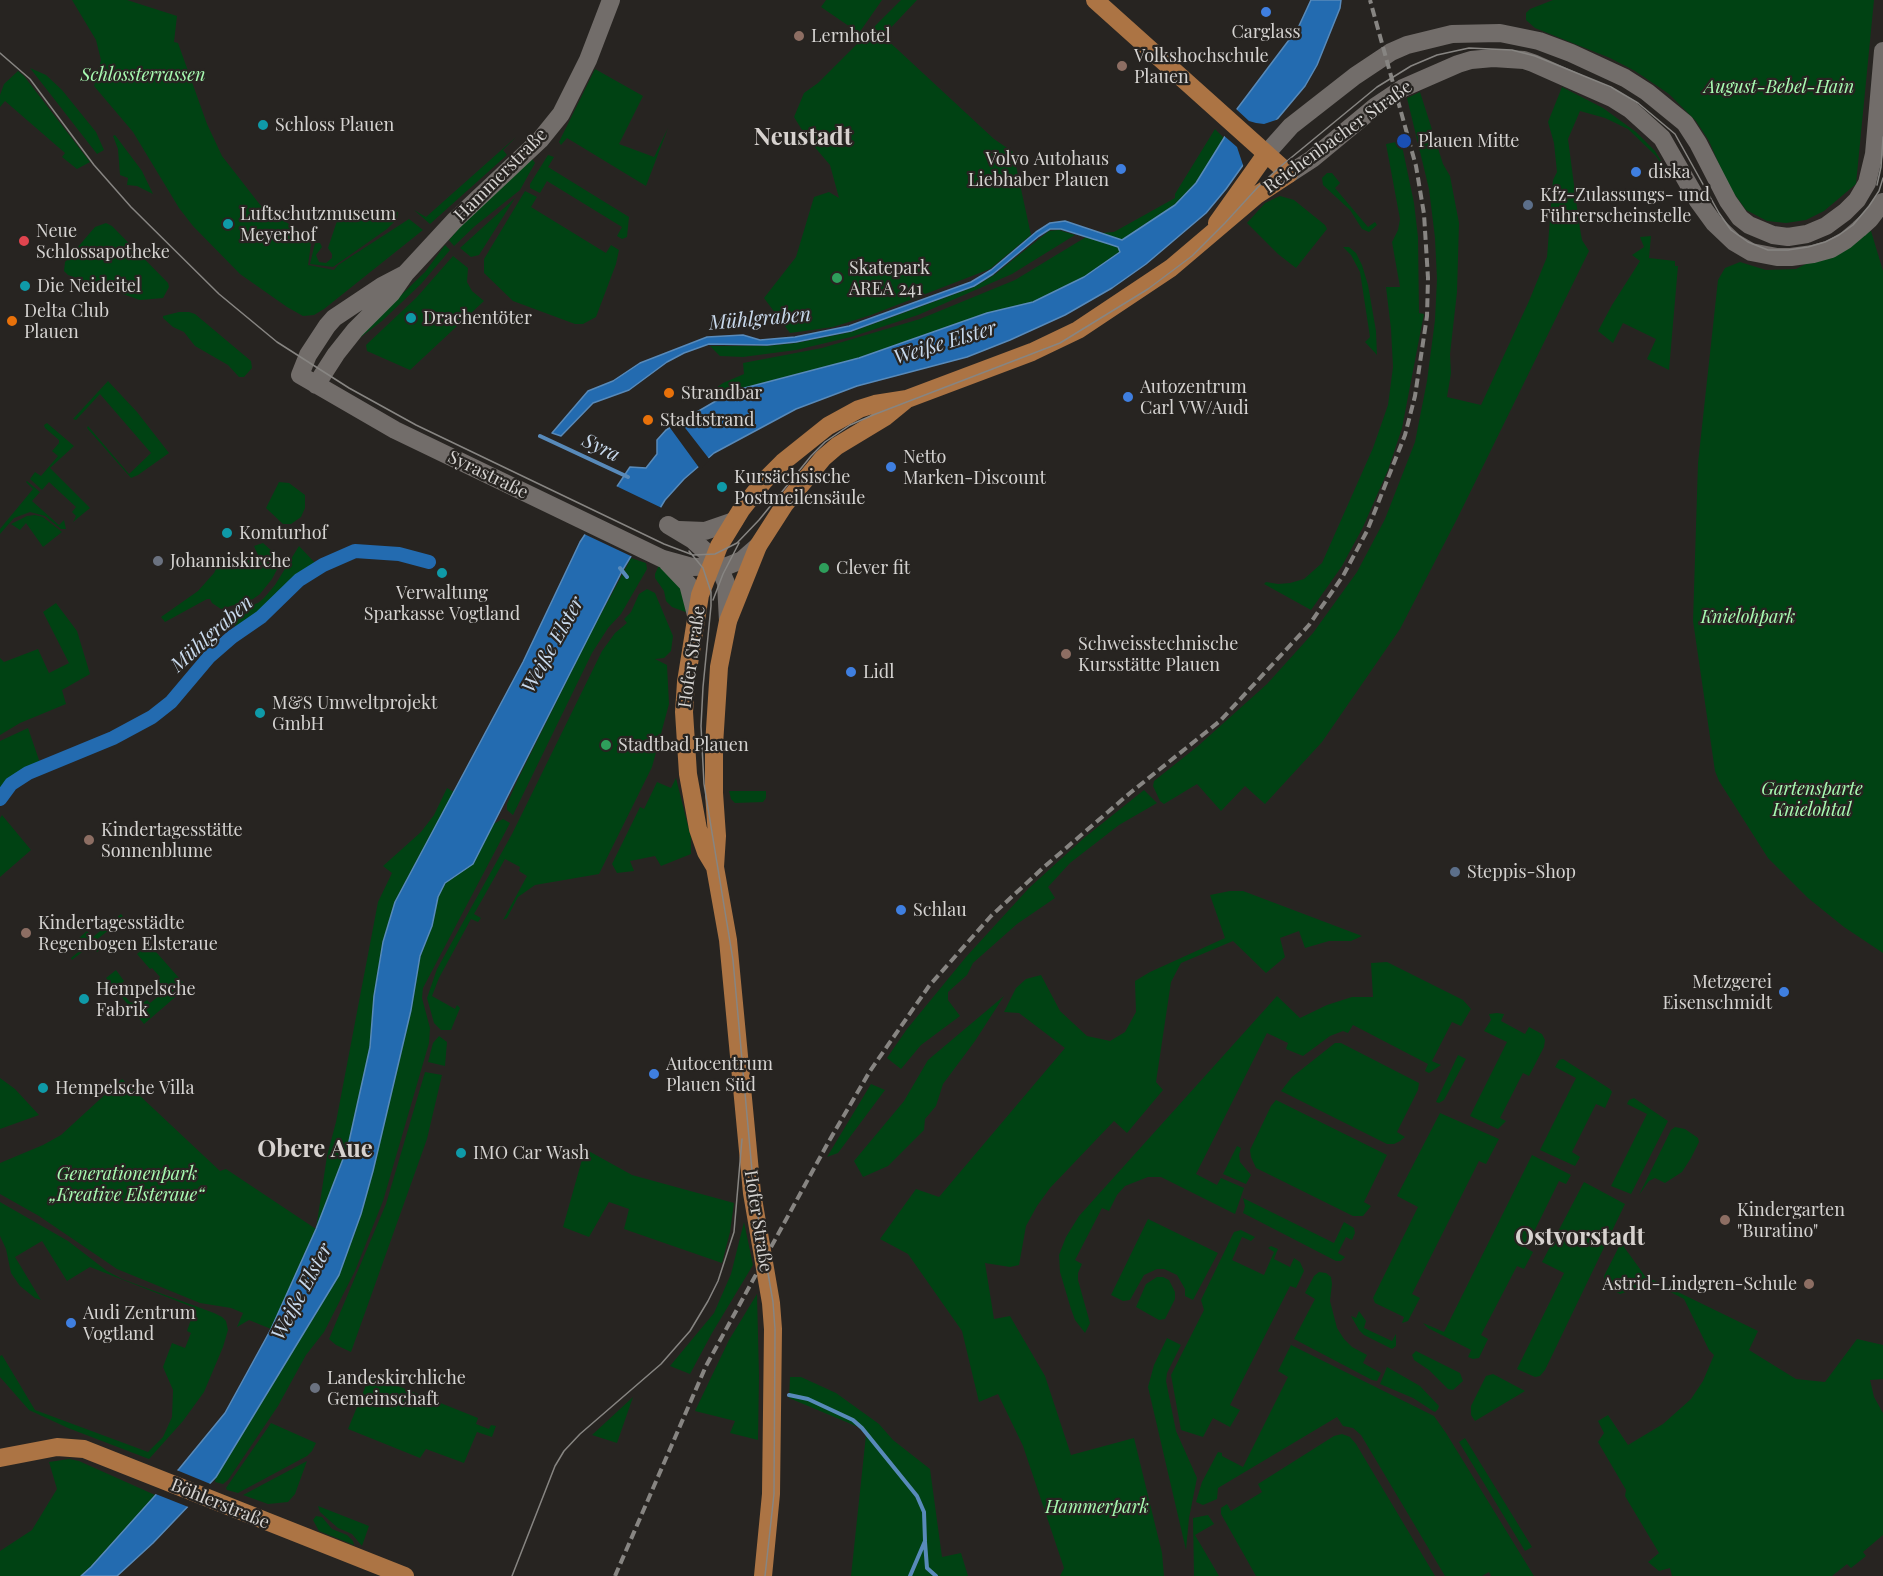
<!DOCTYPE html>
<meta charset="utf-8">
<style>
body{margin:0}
canvas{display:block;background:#272421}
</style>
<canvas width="1883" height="1576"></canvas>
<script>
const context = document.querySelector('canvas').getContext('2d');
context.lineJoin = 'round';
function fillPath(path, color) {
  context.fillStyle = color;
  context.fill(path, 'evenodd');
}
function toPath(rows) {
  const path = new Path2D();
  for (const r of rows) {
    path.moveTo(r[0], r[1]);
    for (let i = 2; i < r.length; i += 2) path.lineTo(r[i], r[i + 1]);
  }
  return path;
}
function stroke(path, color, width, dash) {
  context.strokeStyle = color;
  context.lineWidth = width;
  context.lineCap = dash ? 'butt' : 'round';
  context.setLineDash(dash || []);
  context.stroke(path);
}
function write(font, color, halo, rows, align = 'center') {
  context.font = font + ' "Playfair Display",serif';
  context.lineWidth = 4.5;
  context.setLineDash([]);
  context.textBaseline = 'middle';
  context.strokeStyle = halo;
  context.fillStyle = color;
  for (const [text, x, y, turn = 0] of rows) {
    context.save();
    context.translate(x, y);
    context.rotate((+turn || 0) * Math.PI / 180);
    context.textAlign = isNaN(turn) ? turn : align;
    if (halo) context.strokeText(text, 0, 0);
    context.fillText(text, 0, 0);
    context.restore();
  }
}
fillPath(toPath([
 [72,0,127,0,177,16,174,42,178,43,207,124,222,156,261,206,300,231,311,244,308,265,334,270,338,265,409,219,423,230,324,309,314,315,303,316,287,307,240,274,193,226,179,208,133,132,94,86,101,60,96,40],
 [826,0,882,0,859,33,821,7],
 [901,0,917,0,883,36,994,139,1013,152,1031,235,990,269,871,315,833,327,790,333,764,298,796,257,814,197,829,192,839,198,830,165,807,138,794,117,804,93,818,83],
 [1553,0,1874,0,1856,184,1824,211,1806,220,1786,223,1767,221,1746,210,1728,185,1709,141,1696,121,1669,94,1635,71,1610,58,1535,28,1526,20,1526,13,1530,9],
 [30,68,46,75,62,90,96,132,104,150,97,154],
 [595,69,643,96,619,144,654,157,668,128,646,186,567,138,561,145,559,142],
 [18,71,24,76,90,162,77,169,62,157,65,153,5,101,0,107,0,95,4,84],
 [1562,87,1603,108,1636,132,1655,151,1667,171,1655,155,1628,129,1605,118,1580,111,1568,139,1579,223,1582,240,1589,251,1457,519,1400,629,1322,742,1265,804,1245,786,1221,811,1197,784,1164,804,1160,801,1153,786,1154,781,1198,746,1267,684,1313,633,1357,572,1385,519,1415,442,1427,381,1435,320,1437,279,1435,238,1429,189,1407,98,1420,92,1443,164,1450,176,1459,223,1457,292,1450,354,1451,373,1447,397,1481,405,1529,301,1547,257,1553,180,1557,172,1554,143,1548,122],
 [1215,129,1224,138,1196,183,1175,205,1122,240,1101,233,1114,232,1175,198,1175,194],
 [115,135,142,171,153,194,137,186,127,185,128,178,120,175,118,149,113,136],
 [516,137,503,150,507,155,430,224,414,210,426,217],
 [1401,141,1414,203,1418,237,1419,313,1424,314,1421,329,1402,428,1388,470,1363,527,1342,566,1311,610,1264,584,1266,582,1278,584,1290,583,1304,579,1322,563,1373,448,1388,405,1393,367,1391,329,1386,287,1400,287,1392,242,1398,230,1400,219,1386,144],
 [548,155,554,157,548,167,629,217,627,237,622,239,617,236,622,227,547,181,540,193,530,188,530,184],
 [532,159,535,163,520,190,475,226,454,246,449,240,466,220],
 [1327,173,1332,173,1340,183,1335,188,1368,227,1375,222,1377,225,1369,232,1362,229,1350,210,1323,185,1322,178],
 [525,191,537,197,531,207,606,253,611,245,619,250,616,264,596,317,583,324,575,324,513,301,484,273,484,259],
 [1280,196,1294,200,1325,225,1327,229,1296,268,1278,254,1247,223,1265,203],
 [515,198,479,255,471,257,460,248],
 [379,211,398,212,397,219,387,229,333,267,310,264,315,243,320,243,322,247,316,255,319,262,326,263,332,258,332,254,328,248,337,221],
 [106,223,112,226,168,283,169,287,163,298,140,300,68,275,64,271,65,262,95,227],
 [1059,230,1075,235,1012,274,918,315,851,337,796,350,743,357,720,356,710,346,767,346,796,343,851,332,974,287,994,275,1049,231],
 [1871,231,1883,271,1883,953,1844,927,1808,898,1768,858,1719,781,1715,771,1693,621,1698,463,1718,280,1725,268,1740,262,1766,270,1796,269],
 [1651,236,1649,258,1675,261,1675,266,1678,266,1669,370,1647,359,1656,339,1623,323,1613,343,1598,331,1612,305,1640,261,1632,255,1644,247,1640,237],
 [1086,237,1118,247,1120,252,1084,277,1033,302,987,313,859,358,733,391,719,398,716,388,723,383,744,374,743,363,822,348,920,319,1015,280],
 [445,245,450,250,421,284,382,321,357,340,371,324,425,272],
 [1343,247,1349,247,1356,253,1362,265,1368,285,1376,331,1377,355,1365,342,1370,337,1360,272,1351,255],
 [453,256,468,268,467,282,472,291,484,301,410,370,367,351,366,345,417,297],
 [179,312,189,312,195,314,251,361,252,368,244,377,239,377,228,365,195,346,184,332,173,327,163,318,163,316],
 [108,381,137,412,169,453,138,475,131,478,87,428,88,426,129,474,151,453,100,394,76,420,73,419],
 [47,423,74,446,50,468,90,508,73,522,76,516,72,512,76,507,49,482,42,490,30,479,35,472,41,476,58,456,52,451,59,443,59,440,45,428,44,425],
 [27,481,40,492,32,501,59,525,64,520,66,529,61,529,45,516,30,512,14,518,0,534,0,529,33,489,26,482],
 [279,482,289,483,305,495,305,508,301,517,291,524,283,524,266,508],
 [35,515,43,517,62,532,43,547,26,523,20,530,11,524,27,516],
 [263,543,282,560,272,579,260,594,253,599,221,609,212,603,210,599,207,599,165,622,161,617,198,591,214,573,223,555,231,569,258,555,254,546],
 [299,546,316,564,286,586,257,616,239,630,226,614,258,603,264,598,275,585],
 [631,558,646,563,647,569,621,614,608,628,592,653,513,815,507,810,507,804,517,781,588,638],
 [659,565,679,580,688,613,672,607,666,601,664,591,655,578,655,574],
 [647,589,655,593,673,636,671,651,664,658,655,659,667,665,669,704,652,767,599,874,535,885,518,897,507,918,503,920,527,876,519,871,520,867,505,859,474,914,481,918,478,922,471,919,439,978,432,996,455,1009,457,1005,460,1008,451,1030,441,1030,434,1023,427,998,437,969,512,834,602,651,615,633,627,623,624,619,631,612,639,594],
 [56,603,77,631,90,674,62,690,66,704,20,723,0,735,0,658,4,662,38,649,49,673,69,663,43,612],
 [28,728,40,763,18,774,0,792,0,741],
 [676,778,691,838,691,854,661,866,655,856,630,861,634,871,617,873,612,864,640,807,644,809,657,782,671,788],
 [447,788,454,792,395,902,383,942,374,996,370,1047,348,1146,316,1229,271,1329,249,1320,237,1327,243,1313,231,1308,200,1303,117,1269,39,1216,0,1194,0,1163,43,1145,61,1135,122,1079,220,1171,226,1169,316,1229,327,1156,336,1122,378,902,392,873,383,866,421,832,434,815],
 [1144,790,1157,803,1119,825,1070,863,1048,887,1055,898,1017,924,973,963,967,975,948,992,948,1000,960,1016,921,1045,901,1069,887,1058,907,1029,966,957,1029,888,1084,838],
 [729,791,766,791,766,798,763,802,735,803,731,799],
 [2,815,31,850,0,877,0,818],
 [503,819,510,823,423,988,422,998,430,1028,429,1043,383,1201,355,1271,324,1332,306,1355,278,1406,228,1480,223,1484,215,1482,216,1477,339,1275,361,1214,373,1171,411,1010,420,956,432,926,438,897,445,883,473,864,493,824],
 [1230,891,1243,891,1362,936,1351,941,1329,941,1305,948,1299,931,1280,938,1285,957,1266,973,1233,941,1181,963,1171,982,1156,1082,1163,1090,1127,1133,1114,1121,1050,1188,1037,1206,1026,1226,1019,1265,1010,1267,985,1263,994,1319,1010,1316,1045,1376,1071,1455,1134,1438,1162,1553,1164,1576,1060,1576,1064,1568,1023,1446,998,1394,979,1402,962,1331,908,1254,880,1239,916,1189,939,1197,1065,1048,1019,1013,1004,1012,1016,988,1026,979,1041,975,1060,1011,1087,1036,1110,1041,1125,1032,1136,1012,1135,981,1150,972,1225,938,1210,895],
 [121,914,124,918,95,941,101,949,97,952,91,945,72,960,71,958,83,948,77,940,87,931,93,937],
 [149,944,187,987,144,1024,106,978,116,970,124,981,122,983,126,989,123,993,128,1000,131,1003,135,999,140,1005,147,1000,150,1003,160,995,157,991,163,986,158,980,160,977,152,968,150,969,137,954],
 [1387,962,1463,1000,1471,1009,1461,1026,1452,1022,1432,1061,1441,1065,1429,1073,1425,1071,1428,1064,1353,1025,1348,1033,1343,1031,1330,1036,1303,1056,1286,1049,1288,1043,1267,1033,1196,1174,1217,1185,1221,1178,1244,1188,1235,1214,1161,1177,1148,1177,1125,1186,1117,1195,1109,1211,1102,1208,1075,1260,1082,1264,1078,1273,1078,1280,1090,1323,1085,1333,1075,1320,1071,1309,1060,1272,1059,1255,1066,1237,1079,1216,1277,996,1300,1018,1327,1005,1352,997,1373,997,1371,963],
 [1004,996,975,1041,943,1084,936,1106,925,1119,924,1130,888,1166,863,1177,854,1161,904,1101,928,1060],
 [1497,1013,1504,1014,1501,1021,1525,1034,1529,1027,1542,1034,1545,1040,1544,1047,1529,1076,1523,1073,1500,1118,1506,1121,1498,1129,1470,1116,1507,1042,1484,1031,1491,1020,1489,1014],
 [439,1036,447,1042,445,1066,428,1062,433,1043],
 [1335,1043,1341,1043,1419,1083,1418,1090,1397,1132,1405,1137,1400,1141,1394,1144,1387,1144,1281,1091,1292,1077],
 [1458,1055,1466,1059,1444,1100,1439,1103,1436,1102],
 [1563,1059,1610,1089,1612,1092,1605,1108,1596,1104,1572,1152,1580,1157,1575,1166,1540,1150,1576,1078,1555,1067,1559,1060],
 [425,1072,442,1075,427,1139,351,1352,336,1345,329,1339,386,1204],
 [0,1078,15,1089,39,1115,0,1129],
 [871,1084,885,1090,838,1153,827,1157],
 [1634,1098,1668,1121,1631,1194,1611,1186,1647,1114,1627,1104,1629,1100],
 [1276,1100,1387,1155,1364,1202,1371,1206,1363,1216,1353,1216,1256,1168,1251,1157,1250,1150,1271,1106],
 [1440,1113,1499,1139,1486,1164,1479,1161,1412,1294,1420,1298,1408,1321,1402,1323,1404,1317,1375,1303,1373,1298,1418,1207,1397,1196],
 [1675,1127,1685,1129,1698,1138,1699,1142,1691,1158,1682,1172,1665,1183,1655,1178,1649,1181,1639,1195,1671,1130],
 [1237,1146,1241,1148,1239,1155,1240,1162,1251,1175,1246,1184,1223,1174],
 [585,1149,632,1175,734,1203,730,1232,722,1263,624,1229,629,1209,609,1202,589,1237,563,1227],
 [1532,1155,1571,1175,1566,1184,1559,1181,1526,1248,1533,1252,1524,1269,1517,1266,1481,1335,1488,1339,1479,1358,1473,1359,1468,1357,1471,1350,1428,1328,1423,1323,1444,1332],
 [1584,1182,1625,1204,1545,1370,1540,1376,1535,1377,1517,1369,1564,1273,1542,1262],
 [1243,1198,1334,1243,1344,1222,1354,1228,1355,1233,1352,1240,1346,1237,1338,1253,1345,1257,1341,1261,1336,1261,1243,1213,1245,1206],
 [0,1202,68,1241,107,1271,122,1279,214,1313,222,1317,226,1321,228,1330,223,1347,204,1392,183,1421,149,1459,68,1428,29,1410,0,1377,0,1356,2,1355,35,1410,148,1452,163,1437,172,1417,173,1390,163,1367,172,1343,185,1348,191,1333,187,1331,195,1308,90,1267,67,1281,42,1241,15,1257,41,1300,35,1298,20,1286,11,1273,6,1249,0,1236],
 [1148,1219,1218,1253,1193,1300,1185,1296,1185,1289,1177,1275,1164,1269,1157,1269,1144,1275,1130,1300,1123,1301,1111,1295],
 [744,1222,753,1265,712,1333,690,1374,670,1366,714,1313,731,1274],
 [1241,1230,1255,1237,1251,1241,1242,1237,1232,1260,1264,1275,1274,1252,1268,1248,1271,1246,1278,1249,1274,1259,1290,1267,1294,1258,1300,1262,1304,1271,1296,1288,1290,1286,1230,1405,1240,1410,1230,1427,1213,1418,1203,1437,1181,1430,1171,1375,1204,1310,1201,1300,1234,1232],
 [1627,1231,1624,1247,1645,1276,1758,1331,1749,1350,1796,1379,1825,1382,1857,1339,1883,1345,1883,1379,1870,1380,1874,1397,1883,1413,1883,1535,1863,1552,1866,1556,1851,1568,1847,1564,1832,1576,1672,1576,1670,1568,1659,1571,1648,1562,1659,1553,1625,1496,1626,1490,1598,1442,1604,1433,1598,1421,1608,1415,1628,1445,1663,1424,1691,1399,1703,1381,1714,1355,1709,1350,1684,1299,1645,1279,1644,1286,1620,1294,1609,1288,1605,1284,1604,1276],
 [1319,1272,1326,1273,1331,1277,1332,1284,1330,1301,1337,1328,1344,1339,1352,1347,1367,1355,1363,1363,1381,1373,1377,1381,1372,1380,1294,1339,1315,1299,1305,1293,1314,1276],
 [1157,1277,1163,1277,1169,1280,1175,1292,1175,1299,1165,1319,1159,1320,1136,1307,1146,1284],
 [757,1294,759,1376,758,1440,730,1433,735,1421,695,1411,729,1340],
 [1359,1311,1366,1321,1364,1328,1392,1341,1396,1334,1396,1346,1392,1349,1364,1335,1359,1330,1351,1316,1356,1318],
 [1167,1338,1181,1345,1167,1373,1166,1381,1176,1431,1197,1478,1189,1518,1186,1550,1148,1387,1154,1365],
 [1291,1345,1434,1416,1446,1433,1534,1576,1491,1576,1489,1572,1482,1576,1445,1576,1361,1435,1353,1428,1343,1426,1337,1417,1218,1488,1217,1499,1203,1505,1196,1502,1202,1482,1218,1452,1222,1453,1222,1456,1243,1467,1288,1377,1278,1371],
 [1416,1351,1460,1373,1463,1381,1453,1390,1448,1389,1429,1370,1414,1360,1412,1355],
 [1387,1367,1420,1386,1439,1406,1438,1409,1435,1412,1433,1411,1413,1398,1380,1384],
 [1493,1374,1525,1391,1475,1421,1471,1415,1471,1406,1486,1376],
 [790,1377,801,1377,836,1393,879,1424,893,1440,930,1469,942,1557,961,1553,968,1576,851,1576,866,1435,863,1429,789,1398],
 [373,1378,378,1378,478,1418,476,1424,489,1429,491,1425,496,1426,492,1437,477,1432,464,1463,426,1449,420,1458,348,1429,366,1385],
 [633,1397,617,1443,592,1435],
 [271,1423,316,1443,312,1451,307,1456,238,1493,227,1490,226,1488],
 [1342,1434,1350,1437,1356,1444,1435,1576,1256,1576,1221,1514,1221,1508,1227,1504,1231,1511,1262,1492,1258,1484,1334,1436],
 [1465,1438,1532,1547,1525,1551,1459,1442],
 [69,1459,79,1461,155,1495,91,1567,81,1576,0,1576,0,1551,32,1530,57,1489,49,1462],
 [307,1461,295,1494,288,1502,268,1504,243,1495],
 [318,1506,369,1526,362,1546,352,1534,338,1528,320,1512],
 [1208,1515,1214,1524,1195,1535,1219,1576,1194,1576,1193,1518],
 [316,1516,322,1517,332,1529,347,1535,353,1541,354,1545,319,1531,313,1520]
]), '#004213');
const water = toPath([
 [1311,0,1341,0,1340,8,1317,65,1305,86,1268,130,1226,189,1206,213,1146,264,1112,288,1065,315,1010,340,967,357,857,386,796,409,714,453,684,479,665,500,622,571,473,864,445,883,438,897,432,926,420,956,411,1010,373,1171,361,1214,339,1275,216,1477,153,1543,117,1576,81,1576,91,1567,179,1469,225,1413,271,1329,316,1229,348,1146,370,1047,374,996,383,942,395,902,523,662,580,542,630,467,646,468,657,454,657,440,666,430,733,391,859,358,987,313,1033,302,1084,277,1120,252,1118,247,1109,244,1061,229,1050,229,1039,236,993,274,974,286,851,331,796,342,767,345,709,344,684,353,667,362,629,390,593,403,561,436,552,433,588,391,613,381,640,363,707,337,743,335,760,340,795,337,849,326,971,282,991,270,1036,232,1050,223,1065,221,1122,240,1175,205,1196,183,1224,138,1237,109,1298,28,1311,0]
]);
fillPath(water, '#236bb0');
stroke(water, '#588aba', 1.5);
fillPath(toPath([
 [1235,108,1249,121,1256,123,1264,124,1282,118,1244,168,1237,147,1222,134],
 [679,420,710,460,700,469,668,425],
 [614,485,664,509,635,558,582,533],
 [174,1469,213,1485,191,1508,153,1493]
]), '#272421');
stroke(toPath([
 [540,436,628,477],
 [620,568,627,577],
 [789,1395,808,1399,853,1420,862,1428,917,1496,924,1512,925,1541,910,1576],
 [925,1542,927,1568,936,1576]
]), '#588aba', 4);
stroke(toPath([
 [0,799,11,784,28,773,113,738,152,717,171,702,209,657,232,637,261,617,299,580,323,565,355,551,399,554,429,562]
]), '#236bb0', 14);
stroke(toPath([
 [1266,154,1291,126,1355,76,1391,52,1407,45,1452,34,1500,33,1539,41,1571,53,1625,78,1647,92,1685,123,1698,143,1728,201,1740,218,1749,225,1773,235,1788,237,1807,234,1826,226,1845,212,1857,200,1867,183,1874,154,1883,51],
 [1289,174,1312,159,1376,106,1403,88,1458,64,1471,60,1493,58,1524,60,1533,63,1612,98,1631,110,1662,138,1698,201,1714,223,1734,242,1751,252,1777,257,1791,257,1813,254,1831,249,1846,240,1859,229,1870,219,1883,202],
 [405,274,382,286,334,318,327,326,308,355,300,375,395,430,663,559,692,567,727,566,742,560,758,546],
 [316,385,336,354,355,330,391,294,405,274,454,221,540,140,561,114,588,60,611,0],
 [668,525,693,540,717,562,726,583,728,621],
 [679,530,705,531,734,521],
 [667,562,688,584,696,615]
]), '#726d6a', 18);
stroke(toPath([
 [1217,223,1266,154],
 [715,867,717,836,714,793,714,745,719,667,728,621,758,546,785,504,823,458,837,446,885,417,907,399],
 [0,1458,57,1447,84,1449,405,1576],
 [763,1576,771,1494,773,1329,771,1303,752,1193,728,940,715,867,706,852,698,829,688,774,684,712,686,682,700,595,719,546,741,510,764,481,783,462,828,426,859,409,875,404,907,399,1032,352,1078,330,1171,268,1257,195,1289,174,1095,0]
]), '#ac7444', 18);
stroke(toPath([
 [0,53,30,79,94,165,131,207,219,294,277,342,349,388,416,425,664,544,693,555,715,554,737,543,759,520,811,456,825,442,850,425,873,415,1060,343,1148,289,1192,256,1225,223,1258,187,1281,166,1377,87,1411,66,1437,55,1469,48,1512,50,1535,56,1611,87,1638,103,1675,134,1719,213,1731,230,1748,242,1768,250,1788,250,1808,247,1825,242,1839,235,1853,225,1869,206,1879,191,1883,178],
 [1877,185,1881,167,1883,137],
 [689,551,703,568,711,592,711,606,703,687,701,726,704,784,733,960,754,1193,773,1302,775,1329,774,1494,765,1576],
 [713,600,723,574,739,543],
 [512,1576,555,1466,564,1451,580,1434,661,1364,690,1331,708,1301,718,1281,734,1232,742,1139]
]), '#878582', 1.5);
stroke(toPath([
 [615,1576,706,1366,829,1141,870,1071,929,986,991,916,1044,867,1130,793,1220,721,1309,625,1343,576,1367,531,1405,435,1415,396,1427,316,1428,278,1424,214,1416,166,1370,0]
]), '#878582', 4, [9, 4.5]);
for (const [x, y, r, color] of [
 [1266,12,6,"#3f7fe0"],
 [799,36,6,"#8d6e63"],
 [1122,66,6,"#8d6e63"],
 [263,125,6,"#0f9aa8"],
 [1404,141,8,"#1a4fb4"],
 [1121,169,6,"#3f7fe0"],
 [1636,172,6,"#3f7fe0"],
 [1528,205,6,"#5c6f8a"],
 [228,224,6,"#0f9aa8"],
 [24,241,6,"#e0444e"],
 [837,278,6,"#2e9e5b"],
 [25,286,6,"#0f9aa8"],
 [411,318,6,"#0f9aa8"],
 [12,321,6,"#e8710a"],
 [669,393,6,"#e8710a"],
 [1128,397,6,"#3f7fe0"],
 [648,420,6,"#e8710a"],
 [891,467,6,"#3f7fe0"],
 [722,487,6,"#0f9aa8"],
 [227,533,6,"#0f9aa8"],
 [158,561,6,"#6b7280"],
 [824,568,6,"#2e9e5b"],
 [442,573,6,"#0f9aa8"],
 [1066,654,6,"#8d6e63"],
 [851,672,6,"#3f7fe0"],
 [260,713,6,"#0f9aa8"],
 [606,745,6,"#2e9e5b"],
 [89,840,6,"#8d6e63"],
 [1455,872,6,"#5c6f8a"],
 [901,910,6,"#3f7fe0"],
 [26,933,6,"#8d6e63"],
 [1784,992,6,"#3f7fe0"],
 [84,999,6,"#0f9aa8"],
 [654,1074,6,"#3f7fe0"],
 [43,1088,6,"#0f9aa8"],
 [461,1153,6,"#0f9aa8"],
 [1725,1220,6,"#8d6e63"],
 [1809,1284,6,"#8d6e63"],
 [71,1323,6,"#3f7fe0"],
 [315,1388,6,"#6b7280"]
]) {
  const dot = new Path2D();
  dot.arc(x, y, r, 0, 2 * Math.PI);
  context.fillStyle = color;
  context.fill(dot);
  stroke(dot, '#272421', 2);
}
write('18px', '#d5d3d1', '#272421', [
 ["Carglass",1266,32,"center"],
 ["Lernhotel",811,36],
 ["Volkshochschule",1134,56],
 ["Plauen",1134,77],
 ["Schloss Plauen",275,125],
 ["Plauen Mitte",1418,141],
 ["Volvo Autohaus",1109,159,"right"],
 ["Liebhaber Plauen",1109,180,"right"],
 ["diska",1648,172],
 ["Kfz-Zulassungs- und",1540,195],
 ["Führerscheinstelle",1540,216],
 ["Luftschutzmuseum",240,214],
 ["Meyerhof",240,235],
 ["Neue",36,231],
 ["Schlossapotheke",36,252],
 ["Skatepark",849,268],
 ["AREA 241",849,289],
 ["Die Neideitel",37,286],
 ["Delta Club",24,311],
 ["Plauen",24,332],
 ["Drachentöter",423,318],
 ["Autozentrum",1140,387],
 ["Carl VW/Audi",1140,408],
 ["Strandbar",681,393],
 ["Stadtstrand",660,420],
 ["Netto",903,457],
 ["Marken-Discount",903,478],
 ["Kursächsische",734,477],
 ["Postmeilensäule",734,498],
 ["Komturhof",239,533],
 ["Johanniskirche",170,561],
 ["Clever fit",836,568],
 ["Verwaltung",442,593,"center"],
 ["Sparkasse Vogtland",442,614,"center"],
 ["Schweisstechnische",1078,644],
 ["Kursstätte Plauen",1078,665],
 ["Lidl",863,672],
 ["M&S Umweltprojekt",272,703],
 ["GmbH",272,724],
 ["Stadtbad Plauen",618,745],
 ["Kindertagesstätte",101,830],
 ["Sonnenblume",101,851],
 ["Steppis-Shop",1467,872],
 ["Schlau",913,910],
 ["Kindertagesstädte",38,923],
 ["Regenbogen Elsteraue",38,944],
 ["Metzgerei",1772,982,"right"],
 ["Eisenschmidt",1772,1003,"right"],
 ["Hempelsche",96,989],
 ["Fabrik",96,1010],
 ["Autocentrum",666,1064],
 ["Plauen Süd",666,1085],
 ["Hempelsche Villa",55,1088],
 ["IMO Car Wash",473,1153],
 ["Kindergarten",1737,1210],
 ["\"Buratino\"",1737,1231],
 ["Astrid-Lindgren-Schule",1797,1284,"right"],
 ["Audi Zentrum",83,1313],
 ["Vogtland",83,1334],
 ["Landeskirchliche",327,1378],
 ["Gemeinschaft",327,1399]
], 'left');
write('italic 18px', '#a8fbb2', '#272421', [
 ["Schlossterrassen",143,75],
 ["August-Bebel-Hain",1779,87],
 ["Knielohpark",1748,617],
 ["Gartensparte",1812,789],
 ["Knielohtal",1812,810],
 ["Generationenpark",127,1174],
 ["„Kreative Elsteraue“",127,1195],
 ["Hammerpark",1097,1507]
]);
write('18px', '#d5d3d1', '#272421', [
 ["Reichenbacher Straße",1338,137,-36],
 ["Hammerstraße",501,175,-45],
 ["Syrastraße",488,475,26],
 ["Hofer Straße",692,657,-82],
 ["Hofer Straße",758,1221,81],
 ["Böhlerstraße",220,1504,22]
]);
write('italic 20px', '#c8d9ec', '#272421', [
 ["Mühlgraben",760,319,-5],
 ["Weiße Elster",945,343,-17],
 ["Syra",601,448,26],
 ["Mühlgraben",212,634,-42],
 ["Weiße Elster",553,645,-61],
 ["Weiße Elster",302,1292,-62]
]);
write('bold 24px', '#d7d2cf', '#272421', [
 ["Neustadt",803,138],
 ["Obere Aue",315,1150],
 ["Ostvorstadt",1580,1238]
]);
</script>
